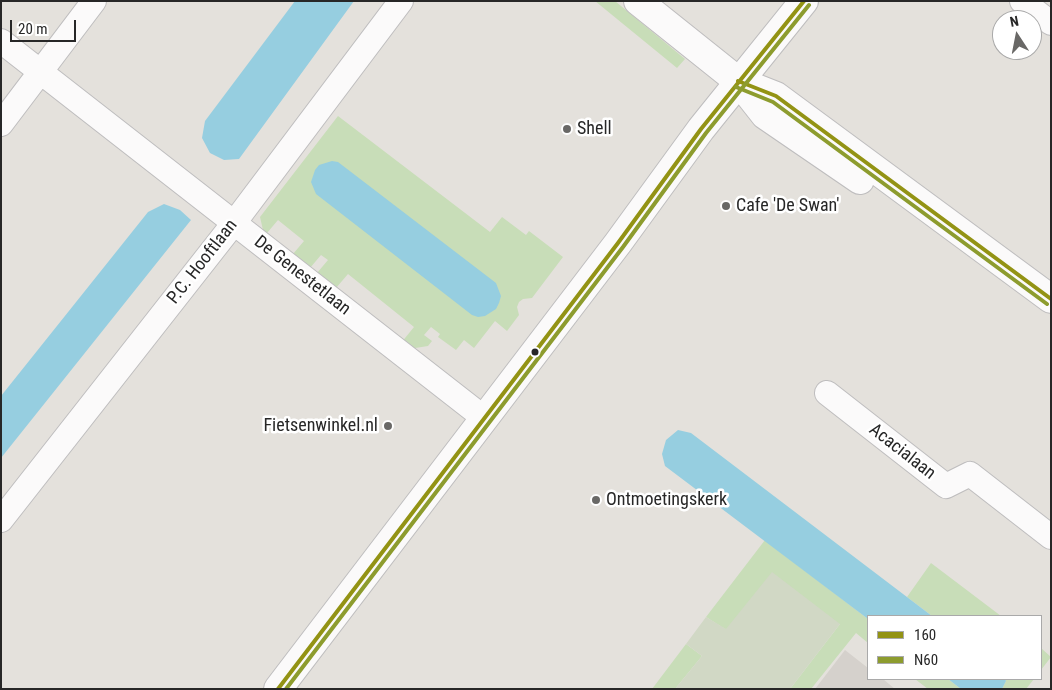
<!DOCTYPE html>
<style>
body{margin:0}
#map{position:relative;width:1052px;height:690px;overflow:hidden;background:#e4e1dc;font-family:"Roboto Condensed",sans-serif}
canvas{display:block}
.frame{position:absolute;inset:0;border:2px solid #272727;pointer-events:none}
.legend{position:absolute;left:867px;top:615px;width:175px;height:65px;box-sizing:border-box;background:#fff;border:1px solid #a9a9a9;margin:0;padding:6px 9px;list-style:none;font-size:15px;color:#272727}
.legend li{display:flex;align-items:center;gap:10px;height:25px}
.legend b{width:25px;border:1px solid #a9a9a9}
.north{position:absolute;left:992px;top:10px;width:50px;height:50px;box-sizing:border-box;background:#fff;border:1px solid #a9a9a9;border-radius:50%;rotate:349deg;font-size:14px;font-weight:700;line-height:20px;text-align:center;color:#272727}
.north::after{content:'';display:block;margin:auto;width:18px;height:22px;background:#696866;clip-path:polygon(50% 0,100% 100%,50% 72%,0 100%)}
.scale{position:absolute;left:10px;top:20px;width:66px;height:22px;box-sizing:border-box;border:2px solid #272727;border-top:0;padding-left:6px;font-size:15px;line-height:18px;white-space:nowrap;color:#272727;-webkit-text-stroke:4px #fff;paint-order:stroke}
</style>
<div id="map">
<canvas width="1052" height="690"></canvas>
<div class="frame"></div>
<ul class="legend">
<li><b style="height:6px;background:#939314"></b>160</li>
<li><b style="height:6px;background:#8d9c2e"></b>N60</li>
</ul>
<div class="north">N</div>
<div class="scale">20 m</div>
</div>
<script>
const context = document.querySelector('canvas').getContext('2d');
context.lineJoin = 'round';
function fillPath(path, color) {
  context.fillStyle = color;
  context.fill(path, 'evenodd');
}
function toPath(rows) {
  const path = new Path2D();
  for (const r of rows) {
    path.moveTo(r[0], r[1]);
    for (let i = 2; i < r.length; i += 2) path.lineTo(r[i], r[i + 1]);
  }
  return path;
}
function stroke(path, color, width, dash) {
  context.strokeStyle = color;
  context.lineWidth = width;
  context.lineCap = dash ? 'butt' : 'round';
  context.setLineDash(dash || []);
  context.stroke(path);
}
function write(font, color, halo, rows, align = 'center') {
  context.font = font + ' "Roboto Condensed",sans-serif';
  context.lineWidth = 5;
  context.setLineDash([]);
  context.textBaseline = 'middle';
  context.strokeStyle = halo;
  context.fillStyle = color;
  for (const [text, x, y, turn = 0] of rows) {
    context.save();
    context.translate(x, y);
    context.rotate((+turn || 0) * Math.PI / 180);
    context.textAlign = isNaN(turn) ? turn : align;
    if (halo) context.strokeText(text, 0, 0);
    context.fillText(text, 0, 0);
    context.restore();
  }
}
fillPath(toPath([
 [595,1,615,1,685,59,677,68],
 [338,116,490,232,502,217,526,235,529,231,563,257,532,298,523,299,519,302,517,307,519,315,507,331,495,321,474,348,464,340,456,350,438,337,440,334,431,327,424,335,432,341,428,346,409,349,401,343,414,327,348,274,336,288,317,273,328,260,321,255,310,268,293,254,304,241,278,220,267,233,266,232,263,235,260,233,263,230,260,217],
 [765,540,868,619,868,643,856,633,811,689,790,689,840,624,725,629,706,617],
 [931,563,1001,616,932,616,907,597],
 [686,644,702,656,675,689,652,689],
 [1041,648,1051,657,1041,670],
 [915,679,948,679,961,689,928,689],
 [1005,679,1034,679,1026,689,1002,689,1006,681]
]), '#c8ddb8');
fillPath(toPath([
 [772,572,840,624,790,689,675,689,702,656,686,644,706,617,726,629]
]), '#d1d8c5');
fillPath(toPath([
 [845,650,868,668,868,679,883,679,895,689,815,689]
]), '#d5d1cc');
fillPath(toPath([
 [295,1,354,1,239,159,224,160,210,153,202,138,205,121],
 [332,161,338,162,496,283,501,296,499,303,496,309,485,316,478,317,472,315,316,194,311,182,315,170,319,165],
 [164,204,180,210,191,220,1,458,1,396,148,212],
 [678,430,691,433,932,616,868,616,868,619,665,466,662,454,666,440],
 [948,679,1005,679,1006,681,1002,689,961,689]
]), '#96cee0');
const minor = toPath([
 [1022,1,1051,23],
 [1,41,484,418],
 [1,124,94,1],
 [827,393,946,486,970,474,1051,537],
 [1,520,234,223,401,1]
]);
const tertiary = toPath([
 [638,1,738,81,776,96,1051,299],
 [739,82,765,115,860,180],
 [278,689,618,243,701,129,804,1]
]);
stroke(minor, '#bebdbe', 26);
stroke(tertiary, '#bebdbe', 30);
stroke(minor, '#fbfafa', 24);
stroke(tertiary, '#fbfafa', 28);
stroke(toPath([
 [738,81,776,96,1051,299],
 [278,689,618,243,701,129,804,1]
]), '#939314', 4);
stroke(toPath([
 [736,87,773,102,1047,304],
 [286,689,623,247,706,133,809,5]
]), '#8d9c2e', 4);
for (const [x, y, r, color] of [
 [567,129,5,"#696866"],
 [726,206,5,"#696866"],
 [535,352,4.5,"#272727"],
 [388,426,5,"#696866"],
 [596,500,5,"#696866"]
]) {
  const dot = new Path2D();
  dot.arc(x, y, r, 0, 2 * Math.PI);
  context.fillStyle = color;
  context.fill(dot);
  stroke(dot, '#fff', 2);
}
write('18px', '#272727', '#fff', [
 ["Shell",577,129],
 ["Cafe 'De Swan'",736,206],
 ["Fietsenwinkel.nl",378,426,"right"],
 ["Ontmoetingskerk",606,500]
], 'left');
write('18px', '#272727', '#fff', [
 ["P.C. Hooftlaan",203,262,-52],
 ["De Genestetlaan",302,276,38],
 ["Acacialaan",902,452,38]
]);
</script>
